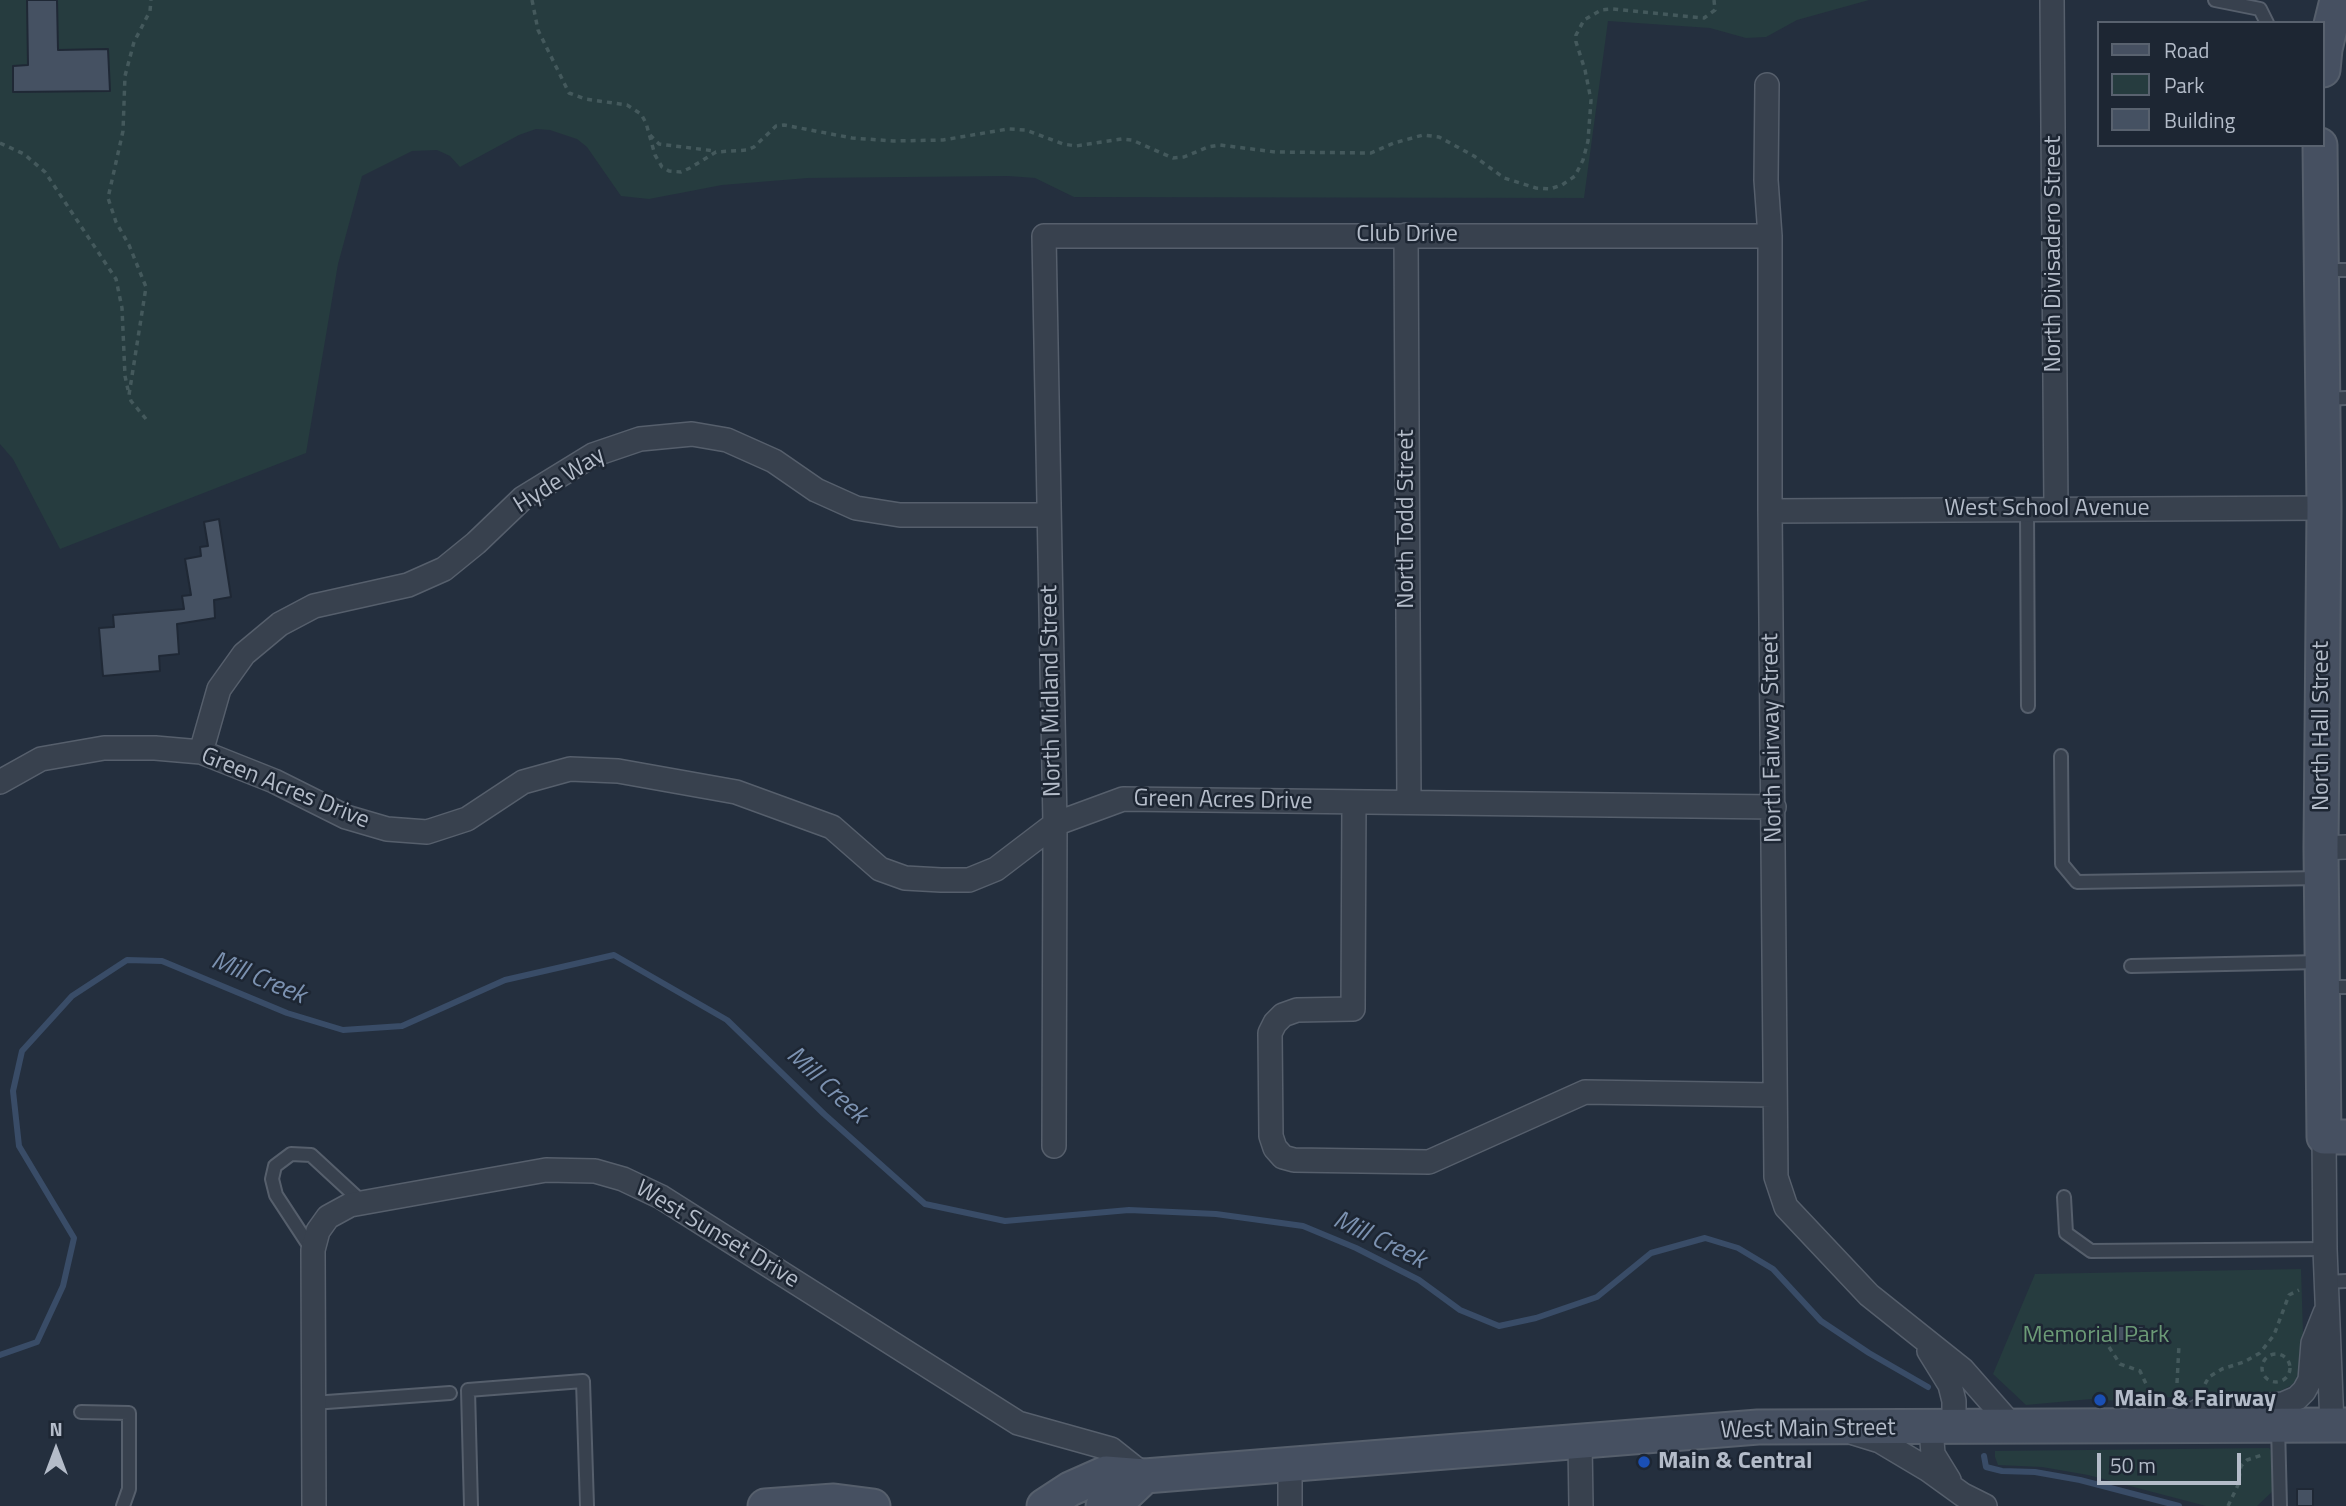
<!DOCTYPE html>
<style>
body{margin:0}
#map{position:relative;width:2346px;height:1506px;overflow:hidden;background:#242f3e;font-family:"Titillium Web",sans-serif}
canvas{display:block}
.legend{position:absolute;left:2097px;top:21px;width:228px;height:126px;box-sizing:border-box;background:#1d2633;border:2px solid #59626f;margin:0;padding:9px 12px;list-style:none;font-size:21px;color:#b4bcc9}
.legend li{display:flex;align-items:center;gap:14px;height:35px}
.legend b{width:35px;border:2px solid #59626f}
.north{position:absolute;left:21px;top:1415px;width:70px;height:70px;-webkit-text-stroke:5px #1d2633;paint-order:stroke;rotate:0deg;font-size:19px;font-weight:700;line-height:28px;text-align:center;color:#b4bcc9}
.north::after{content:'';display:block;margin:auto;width:24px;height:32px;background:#b4bcc9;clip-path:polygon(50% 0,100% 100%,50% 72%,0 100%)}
.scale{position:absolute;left:2097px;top:1453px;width:144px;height:32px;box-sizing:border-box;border:4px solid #b4bcc9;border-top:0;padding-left:9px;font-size:21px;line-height:24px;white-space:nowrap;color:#b4bcc9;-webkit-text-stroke:5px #1d2633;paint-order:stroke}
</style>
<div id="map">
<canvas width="2346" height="1506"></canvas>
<ul class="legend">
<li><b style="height:9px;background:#465061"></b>Road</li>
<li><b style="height:19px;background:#263c3f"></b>Park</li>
<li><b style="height:19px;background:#455162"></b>Building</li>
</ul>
<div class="north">N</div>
<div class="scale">50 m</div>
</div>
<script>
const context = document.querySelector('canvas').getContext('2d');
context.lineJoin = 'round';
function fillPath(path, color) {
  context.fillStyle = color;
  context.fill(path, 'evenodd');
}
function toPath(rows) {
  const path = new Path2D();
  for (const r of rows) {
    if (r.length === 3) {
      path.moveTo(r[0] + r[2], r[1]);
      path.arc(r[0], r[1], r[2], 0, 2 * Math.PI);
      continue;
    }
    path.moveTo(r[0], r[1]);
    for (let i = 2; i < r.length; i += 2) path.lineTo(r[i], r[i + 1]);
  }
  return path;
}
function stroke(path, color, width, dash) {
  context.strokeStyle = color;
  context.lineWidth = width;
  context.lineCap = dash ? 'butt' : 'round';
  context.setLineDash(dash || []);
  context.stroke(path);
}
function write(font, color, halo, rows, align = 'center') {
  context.font = font + ' "Titillium Web",sans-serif';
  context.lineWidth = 5;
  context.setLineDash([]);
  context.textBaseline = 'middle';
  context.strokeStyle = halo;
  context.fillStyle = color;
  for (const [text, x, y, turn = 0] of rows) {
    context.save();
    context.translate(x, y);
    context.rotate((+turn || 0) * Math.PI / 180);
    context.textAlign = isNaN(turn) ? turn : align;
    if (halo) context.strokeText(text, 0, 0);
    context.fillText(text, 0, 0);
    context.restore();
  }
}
fillPath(toPath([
 [0,0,1869,0,1797,20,1766,37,1746,38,1710,28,1608,21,1584,198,1074,197,1035,178,1008,176,808,178,722,185,649,199,621,196,587,147,577,139,550,130,536,129,519,135,460,167,450,156,437,150,412,151,362,176,338,264,306,453,60,549,13,459,0,444],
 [2301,1269,2304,1365,2296,1383,2271,1396,2172,1397,2102,1401,2102,1398,2026,1405,1993,1374,2035,1274],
 [2269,1448,2274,1454,2274,1490,2257,1506,2206,1506,2088,1475,2042,1467,1998,1465,1995,1457,1995,1451]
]), '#263c3f');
stroke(toPath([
 [0,1355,37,1342,63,1286,74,1238,19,1146,13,1091,22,1051,72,996,127,960,162,961,287,1013,343,1030,402,1026,505,980,614,955,727,1020,824,1114,925,1204,1005,1221,1129,1210,1216,1214,1303,1226,1356,1248,1419,1280,1460,1310,1499,1326,1536,1318,1597,1297,1651,1253,1705,1238,1738,1248,1773,1269,1821,1321,1869,1353,1928,1387],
 [1984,1456,1986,1467,2002,1471,2035,1472,2080,1480,2179,1506]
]), '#394c67', 6);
const building = toPath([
 [27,0,57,0,58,50,108,49,110,91,13,92,13,66,28,65,27,0],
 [219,519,231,597,214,600,215,618,177,624,179,654,159,656,160,671,103,676,99,628,114,627,113,615,184,609,182,596,191,595,185,559,201,556,200,547,208,546,204,522,219,519],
 [2118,1326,2144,1326,2143,1341,2118,1341,2118,1326],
 [2297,1489,2313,1489,2313,1506,2297,1506,2297,1489]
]);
fillPath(building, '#455162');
stroke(building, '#1f2835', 2);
const lane = toPath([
 [2215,0,2260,9,2267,23],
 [2322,270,2346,270],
 [2323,399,2346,398],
 [2027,509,2028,706],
 [2061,756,2062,864,2077,882,2321,878],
 [2131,966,2320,962],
 [2323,987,2346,987],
 [2064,1197,2066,1233,2091,1251,2325,1249],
 [312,1250,276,1195,272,1179,275,1166,291,1154,311,1155,363,1203],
 [2326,1282,2346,1281],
 [313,1403,450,1393],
 [81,1412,129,1413,129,1489,123,1506],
 [2278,1426,2280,1506],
 [471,1506,468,1390,583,1381,587,1506]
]);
const street = toPath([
 [2052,0,2056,509],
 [1767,85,1766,180,1770,236,1770,511,1776,1177,1786,1207,1869,1295,1963,1370,2014,1428],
 [1406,235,1409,802],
 [1770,511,2324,508],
 [201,752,219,689,244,654,280,624,314,606,408,585,444,569,476,543,523,498,593,455,640,439,692,434,727,440,774,461,816,490,856,508,900,515,1048,515],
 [0,782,41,759,104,748,155,748,201,752,274,781,346,817,387,829,427,832,467,819,523,782,570,769,618,771,736,792,832,827,880,869,905,878,941,880,969,880,996,869,1055,824,1123,799,1774,807],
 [1354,802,1353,1009,1297,1010,1283,1015,1275,1023,1270,1033,1271,1136,1275,1148,1283,1157,1294,1160,1429,1162,1585,1092,1774,1095],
 [2321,848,2346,847],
 [2324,1137,2325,1249,2332,1425],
 [1054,1146,1055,824,1044,236,1770,236],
 [1929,1351,1950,1385,1954,1401,1954,1428],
 [2177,1422,2206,1407,2265,1406,2283,1404,2297,1398,2304,1391,2310,1380,2313,1343,2325,1313],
 [1931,1428,1933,1454,1949,1480],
 [1854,1433,1880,1441,1927,1469,1963,1495,1985,1506],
 [1580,1442,1581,1506],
 [1290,1464,1290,1506],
 [314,1506,313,1250,318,1231,328,1217,350,1205,546,1170,595,1171,623,1179,661,1197,1018,1423,1111,1449,1145,1476]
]);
const secondary = toPath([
 [2323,70,2325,49,2337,0],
 [2320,145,2324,508,2321,848,2324,1137,2346,1137],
 [765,1506,834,1501,873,1506],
 [1044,1506,1070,1489,1106,1473,1145,1476,1758,1427,2346,1425],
 [1103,1506,1123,1497,1145,1476]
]);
stroke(lane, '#565f6c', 16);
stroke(street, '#565f6c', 26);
stroke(secondary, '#565f6c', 37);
stroke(toPath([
 [532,0,538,30,569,93,585,99,627,105,641,114,646,123,655,155,662,167,669,171,681,172,690,168,716,152,747,150,754,147,776,126,784,125,852,138,893,141,943,140,1008,129,1026,130,1063,144,1076,146,1122,139,1132,140,1173,158,1184,157,1208,147,1220,145,1275,152,1371,153,1394,143,1423,135,1439,137,1474,156,1504,178,1536,188,1550,189,1562,185,1575,176,1583,160,1588,141,1591,100,1585,70,1576,42,1576,35,1584,20,1601,10,1612,9,1704,18,1715,10,1714,0],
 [650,135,659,144,715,151],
 [0,143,24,154,45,172,116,279,122,308,125,376,128,390],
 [146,419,131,401,129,395,146,287,129,245,116,222,108,198,123,131,125,76,134,42,150,11,151,0],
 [2109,1347,2120,1364,2140,1371,2147,1386],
 [2276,1368,14],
 [2177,1383,2179,1345],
 [2205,1384,2209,1377,2222,1369,2244,1362,2260,1353,2274,1335,2289,1295,2299,1290],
 [2228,1506,2238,1485,2241,1466,2247,1460,2265,1454]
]), '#44595c', 3.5, [5, 5]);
stroke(lane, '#38414e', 12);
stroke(street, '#38414e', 23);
stroke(secondary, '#465061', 33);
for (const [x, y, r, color] of [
 [2100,1400,7,"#1a4fb4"],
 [1644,1462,7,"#1a4fb4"]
]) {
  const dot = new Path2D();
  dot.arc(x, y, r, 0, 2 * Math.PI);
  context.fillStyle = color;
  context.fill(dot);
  stroke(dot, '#1d2633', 2.5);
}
write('24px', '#b4bcc9', '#1d2633', [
 ["Club Drive",1407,235],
 ["North Divisadero Street",2054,254,-90],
 ["Hyde Way",560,481,-32],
 ["West School Avenue",2047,509],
 ["North Todd Street",1407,519,-90],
 ["North Midland Street",1052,691,-91],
 ["North Hall Street",2322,726,-90],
 ["North Fairway Street",1773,738,-91],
 ["Green Acres Drive",285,789,22],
 ["Green Acres Drive",1223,801,1],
 ["West Sunset Drive",717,1235,31],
 ["West Main Street",1808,1430,-1]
]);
write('24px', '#6b9a76', '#1d2633', [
 ["Memorial Park",2096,1336]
]);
write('bold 24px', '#b4bcc9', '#1d2633', [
 ["Main & Fairway",2114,1400],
 ["Main & Central",1658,1462]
], 'left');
write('italic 26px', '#7c92b1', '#1d2633', [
 ["Mill Creek",258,979,22],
 ["Mill Creek",826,1086,43],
 ["Mill Creek",1379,1241,26]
]);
</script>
